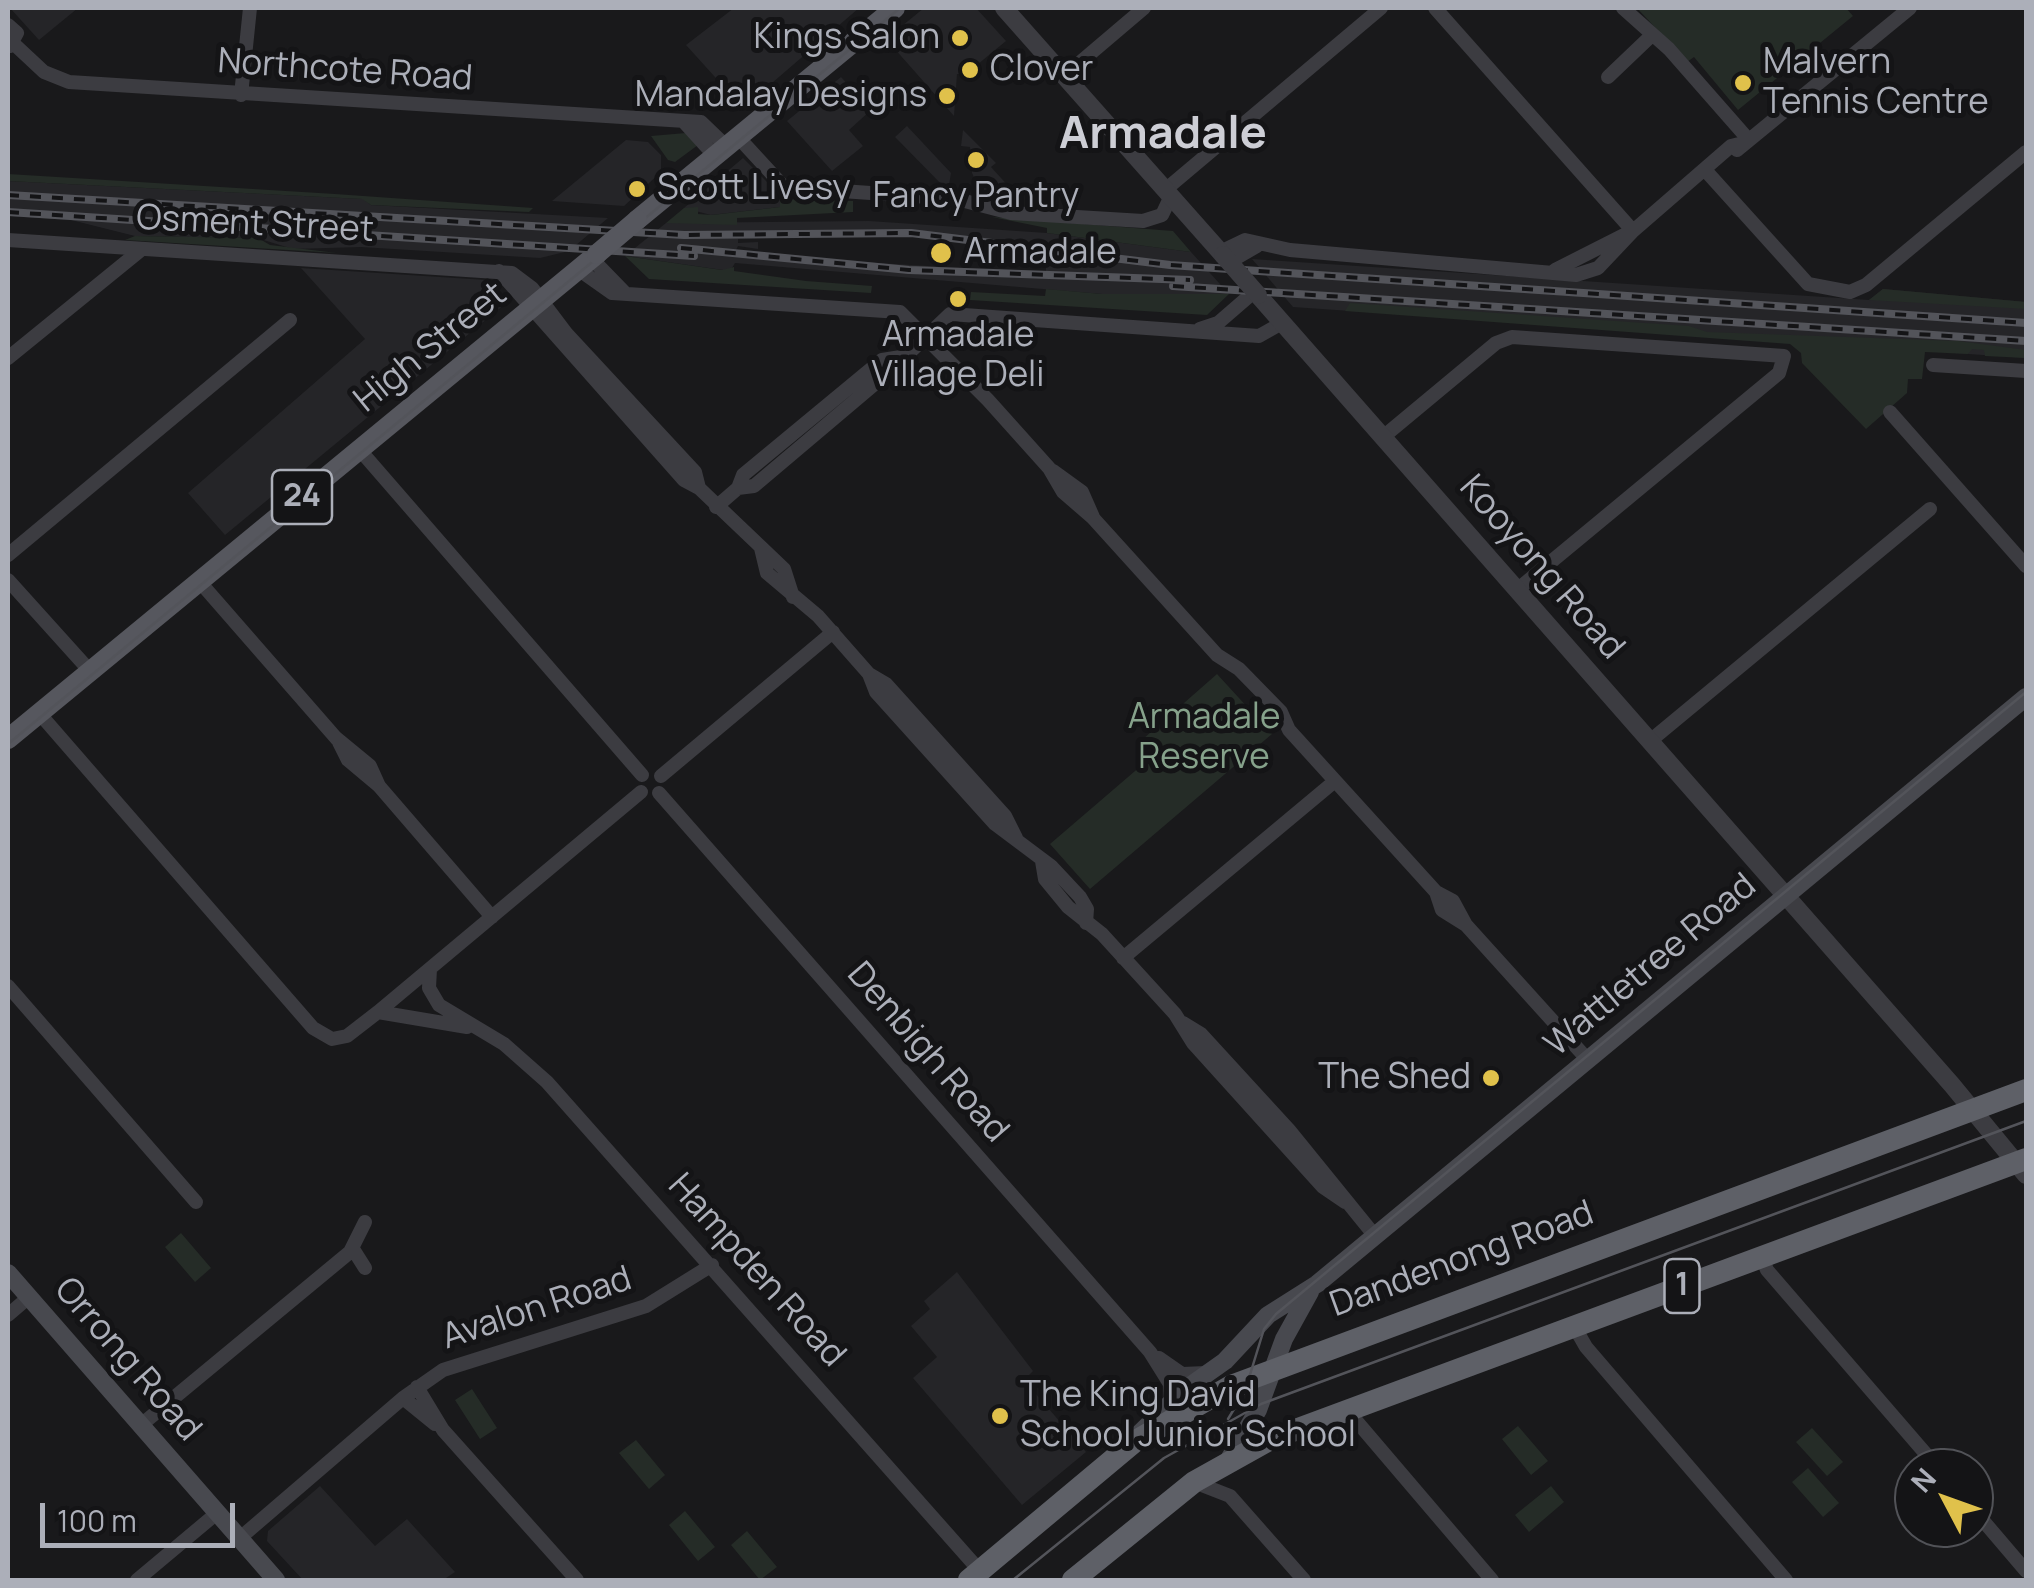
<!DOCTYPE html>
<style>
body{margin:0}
#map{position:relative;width:2034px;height:1588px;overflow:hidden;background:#19191b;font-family:Manrope,sans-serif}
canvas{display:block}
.frame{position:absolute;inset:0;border:10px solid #acafb9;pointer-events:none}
.north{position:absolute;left:1894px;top:1448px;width:100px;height:100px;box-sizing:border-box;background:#141416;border:2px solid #515257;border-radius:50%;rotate:311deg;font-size:28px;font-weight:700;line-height:40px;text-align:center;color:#acafb9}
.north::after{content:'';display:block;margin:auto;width:35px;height:45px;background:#e0c14b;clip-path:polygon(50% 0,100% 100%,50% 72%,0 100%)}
.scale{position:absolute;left:40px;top:1503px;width:195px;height:45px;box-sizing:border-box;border:5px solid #acafb9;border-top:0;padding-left:12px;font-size:30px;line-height:35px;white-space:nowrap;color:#acafb9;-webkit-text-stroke:8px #141416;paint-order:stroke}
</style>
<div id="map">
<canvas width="2034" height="1588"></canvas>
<div class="frame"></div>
<div class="north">N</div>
<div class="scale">100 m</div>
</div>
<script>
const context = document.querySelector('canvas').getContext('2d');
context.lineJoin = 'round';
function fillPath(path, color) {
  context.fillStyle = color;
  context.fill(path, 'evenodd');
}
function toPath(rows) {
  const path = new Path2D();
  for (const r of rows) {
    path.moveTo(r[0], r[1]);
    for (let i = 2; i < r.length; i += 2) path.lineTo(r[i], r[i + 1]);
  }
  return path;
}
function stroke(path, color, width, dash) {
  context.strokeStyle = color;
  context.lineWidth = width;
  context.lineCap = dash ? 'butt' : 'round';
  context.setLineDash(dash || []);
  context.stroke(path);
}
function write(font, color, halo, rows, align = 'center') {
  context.font = font + ' Manrope,sans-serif';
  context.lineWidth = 10;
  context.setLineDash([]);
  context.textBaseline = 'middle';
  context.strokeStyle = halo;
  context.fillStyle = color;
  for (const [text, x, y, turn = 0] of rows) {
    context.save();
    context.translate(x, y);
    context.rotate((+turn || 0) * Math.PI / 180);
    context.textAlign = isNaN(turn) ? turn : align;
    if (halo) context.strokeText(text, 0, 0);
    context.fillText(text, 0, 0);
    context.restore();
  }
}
fillPath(toPath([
 [10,8,78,8,39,40],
 [734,8,859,8,743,108,686,45],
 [924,8,976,8,1006,41,966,74,957,74,954,116,886,39],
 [841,77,871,110,849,130,863,146,832,171,787,121],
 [907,126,951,173,948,191,895,137],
 [963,130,996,163,991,167,1022,201,1019,208,1005,206,980,190,972,173,970,147,961,146],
 [626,140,648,142,661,155,661,172,624,206,552,201],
 [743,158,780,195,780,207,711,215,684,208],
 [8,181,363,199,371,205,608,218,569,251,540,258,361,247,293,249,257,238,135,236,71,220,8,216],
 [869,221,1047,233,1191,252,1229,294,1102,294,735,263,730,271,625,256,666,223],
 [893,235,1047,250,1046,256,1025,253,1025,266,1046,267,1046,273,811,259,736,250,738,246,758,249,758,242,738,243,738,239],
 [1252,259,1869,300,1883,289,2026,302,2026,358,1293,307],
 [301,268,486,280,505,304,225,535,188,493,365,339],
 [957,1272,1033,1371,1024,1380,1086,1452,1022,1505,913,1378,937,1357,911,1326,930,1309,924,1301],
 [320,1486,375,1546,407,1519,455,1572,443,1580,303,1580,267,1541,268,1531]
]), '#252528');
fillPath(toPath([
 [1637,8,1846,8,1853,16,1738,110,1694,57,1687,62],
 [686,133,698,145,675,162,668,160,651,136],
 [8,174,335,194,533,208,529,212,371,205,362,199,8,181],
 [780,199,853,201,853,212,737,218,737,225,666,223,684,208,698,207,698,214,712,215,780,207],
 [992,217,1173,231,1191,252,1047,233,1047,228],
 [135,236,258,238,270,245,337,253,125,240],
 [625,256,722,270,734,267,734,271,806,281,872,286,871,293,649,279],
 [1046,289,1102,294,1229,294,1207,315,970,300,971,292,1045,296],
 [1883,289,2026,302,2026,309,1869,300],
 [1350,303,1689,326,1707,332,1958,341,2026,350,2026,358,1985,356,1984,350,1972,349,1968,354,1925,352,1922,379,1908,379,1907,393,1866,429,1802,363,1801,353,1790,344,1345,311],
 [1217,674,1272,734,1090,889,1050,844,1156,753,1143,739],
 [181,1233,211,1268,195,1282,165,1247],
 [472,1389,497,1428,480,1439,455,1400],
 [1518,1426,1548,1461,1531,1475,1502,1439],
 [1812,1428,1843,1462,1827,1476,1796,1442],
 [636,1440,665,1475,649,1489,619,1453],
 [1808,1468,1839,1503,1823,1517,1792,1482],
 [1551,1486,1564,1502,1529,1532,1515,1515],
 [685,1511,715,1547,698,1561,669,1525],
 [747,1531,777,1567,760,1580,731,1545]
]), '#252c27');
stroke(toPath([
 [1435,8,1633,231],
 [1623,8,1669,49,1748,139],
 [8,25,17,33,10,46],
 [14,44,44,72,69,82,701,122,727,147],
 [1064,76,1144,8],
 [1608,77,1652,35],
 [241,95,250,8],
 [685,123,715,156],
 [738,137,784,187,957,199,1011,213,1143,221,1162,215,1171,196],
 [1737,150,1910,8],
 [1706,171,1808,284,1850,292,1866,285,2026,152],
 [1165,190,1381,8],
 [8,240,512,273,532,288,566,333,695,472,699,488],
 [1220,252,1245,240,1290,250,1576,275,1598,268,1633,231,1731,146,1743,143],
 [1238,257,1257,246],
 [591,258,624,292],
 [578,269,612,293,900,312,988,400,1049,468,1063,492,1093,518,1217,655,1239,669,1281,712,1289,730,1436,892,1453,901,1466,925,1588,1060],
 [1555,270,1628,233],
 [499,271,684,480,699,488,784,569,793,597],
 [1200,329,1218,323,1255,291],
 [8,358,142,249],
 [1933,365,2026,371],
 [1890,412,2026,566],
 [1383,437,1496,343,1512,337,1784,356,1779,373,1517,590],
 [359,449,642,775],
 [1053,471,1082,492,1093,517],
 [738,488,743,475,882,360,901,357],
 [716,507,738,488,754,486,890,371,950,314,1259,336,1282,323],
 [761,548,767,573,818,616,869,674,886,684,1005,816,1016,838],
 [8,555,290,320],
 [8,580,90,671],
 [199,581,336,738,370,766,379,786],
 [869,674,876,692,995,824,1051,866,1080,897,1087,909,1086,923],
 [39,713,313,1028,332,1039,347,1036,378,1012,641,792],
 [1650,741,1930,509],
 [339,742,348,760,379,786,492,917],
 [661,776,833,632],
 [659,793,1150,1352,1170,1384,1171,1401],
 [1042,861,1045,879,1068,907,1102,934,1175,1014,1193,1043,1323,1187,1345,1202],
 [1436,892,1442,910,1466,925],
 [1123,958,1335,781],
 [430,969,429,988,439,1005,504,1044,547,1082,980,1571],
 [8,986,196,1202],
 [378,1012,467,1027],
 [1183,1023,1201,1034,1289,1130,1375,1236],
 [353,1249,365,1268],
 [1762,1257,1767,1270,1938,1468],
 [8,1315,29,1297],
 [1574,1326,1586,1347,1786,1580],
 [1159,1358,1182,1374,1206,1373],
 [417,1387,443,1430,577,1580],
 [403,1398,435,1424],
 [1347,1410,1492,1580],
 [141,1425,350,1252,365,1222],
 [1194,1482,1230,1496,1304,1580],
 [1974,1510,2026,1571],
 [240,1538,403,1398,443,1370,646,1306,712,1265],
 [137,1580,217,1513]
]), '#3c3c41', 14);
stroke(toPath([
 [1004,8,1223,255],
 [1258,295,1952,1085,2026,1175]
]), '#3c3c41', 18);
stroke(toPath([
 [8,1273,276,1580],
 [1140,1433,1184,1390,1225,1361,1268,1315,1317,1284,2026,697],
 [1228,1461,1258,1410,1284,1339,1310,1292]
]), '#48494f', 18);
stroke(toPath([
 [637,220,895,8],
 [8,739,597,254]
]), '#56575e', 20);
stroke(toPath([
 [969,1580,1134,1442,1231,1386,2026,1090],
 [1073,1580,1194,1482,1271,1439,2026,1159]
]), '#5e6067', 22);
stroke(toPath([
 [8,744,900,8],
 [1228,1419,1245,1391,1264,1329,1276,1314,2026,692],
 [1013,1580,1164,1458,1261,1404,2026,1121]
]), '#53545a', 2.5);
const rail = toPath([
 [8,195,684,235,911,233,1170,265,2026,323],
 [8,212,694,256],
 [681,248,909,270,1190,280],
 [1173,286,2026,341]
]);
stroke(rail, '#53545a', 8);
stroke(rail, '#141416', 4, [11]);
stroke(toPath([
 [1223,255,1258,295]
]), '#3c3c41', 18);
stroke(toPath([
 [597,254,637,220]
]), '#56575e', 20);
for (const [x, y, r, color] of [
 [960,38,10,"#e0c14b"],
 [970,70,10,"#e0c14b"],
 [1743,83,10,"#e0c14b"],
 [947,96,10,"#e0c14b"],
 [976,160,10,"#e0c14b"],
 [637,189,10,"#e0c14b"],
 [941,253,12,"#e0c14b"],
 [958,299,10,"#e0c14b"],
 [1491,1078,10,"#e0c14b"],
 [1000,1416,10,"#e0c14b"]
]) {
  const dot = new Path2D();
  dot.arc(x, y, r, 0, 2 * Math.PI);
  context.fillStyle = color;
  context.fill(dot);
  stroke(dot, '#141416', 4);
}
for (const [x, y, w] of [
 [302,497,60],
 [1682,1286,35]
]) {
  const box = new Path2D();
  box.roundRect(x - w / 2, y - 27, w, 54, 8);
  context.fillStyle = '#141416';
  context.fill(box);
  stroke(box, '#acafb9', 2.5);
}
write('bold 32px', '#acafb9', null, [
 ["24",302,497],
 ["1",1682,1286]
]);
write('35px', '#acafb9', '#141416', [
 ["Kings Salon",940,38,"right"],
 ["Malvern",1763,63],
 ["Tennis Centre",1763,103],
 ["Clover",990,70],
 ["Mandalay Designs",927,96,"right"],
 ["Scott Livesy",657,189],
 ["Fancy Pantry",976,197,"center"],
 ["Armadale",964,253],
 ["Armadale",958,336,"center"],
 ["Village Deli",958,376,"center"],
 ["The Shed",1471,1078,"right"],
 ["The King David",1020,1396],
 ["School Junior School",1020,1436]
], 'left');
write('35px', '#acafb9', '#141416', [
 ["Northcote Road",345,71,4],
 ["Osment Street",255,225,3],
 ["High Street",431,348,-39],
 ["Kooyong Road",1541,568,49],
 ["Wattletree Road",1651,966,-40],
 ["Denbigh Road",927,1053,49],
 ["Dandenong Road",1462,1260,-20],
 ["Hampden Road",756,1271,48],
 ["Avalon Road",537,1309,-18],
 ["Orrong Road",127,1360,49]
]);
write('35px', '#86a28b', '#141416', [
 ["Armadale",1204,718],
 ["Reserve",1204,758]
]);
write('bold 45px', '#cdced5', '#141416', [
 ["Armadale",1163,135]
]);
</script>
